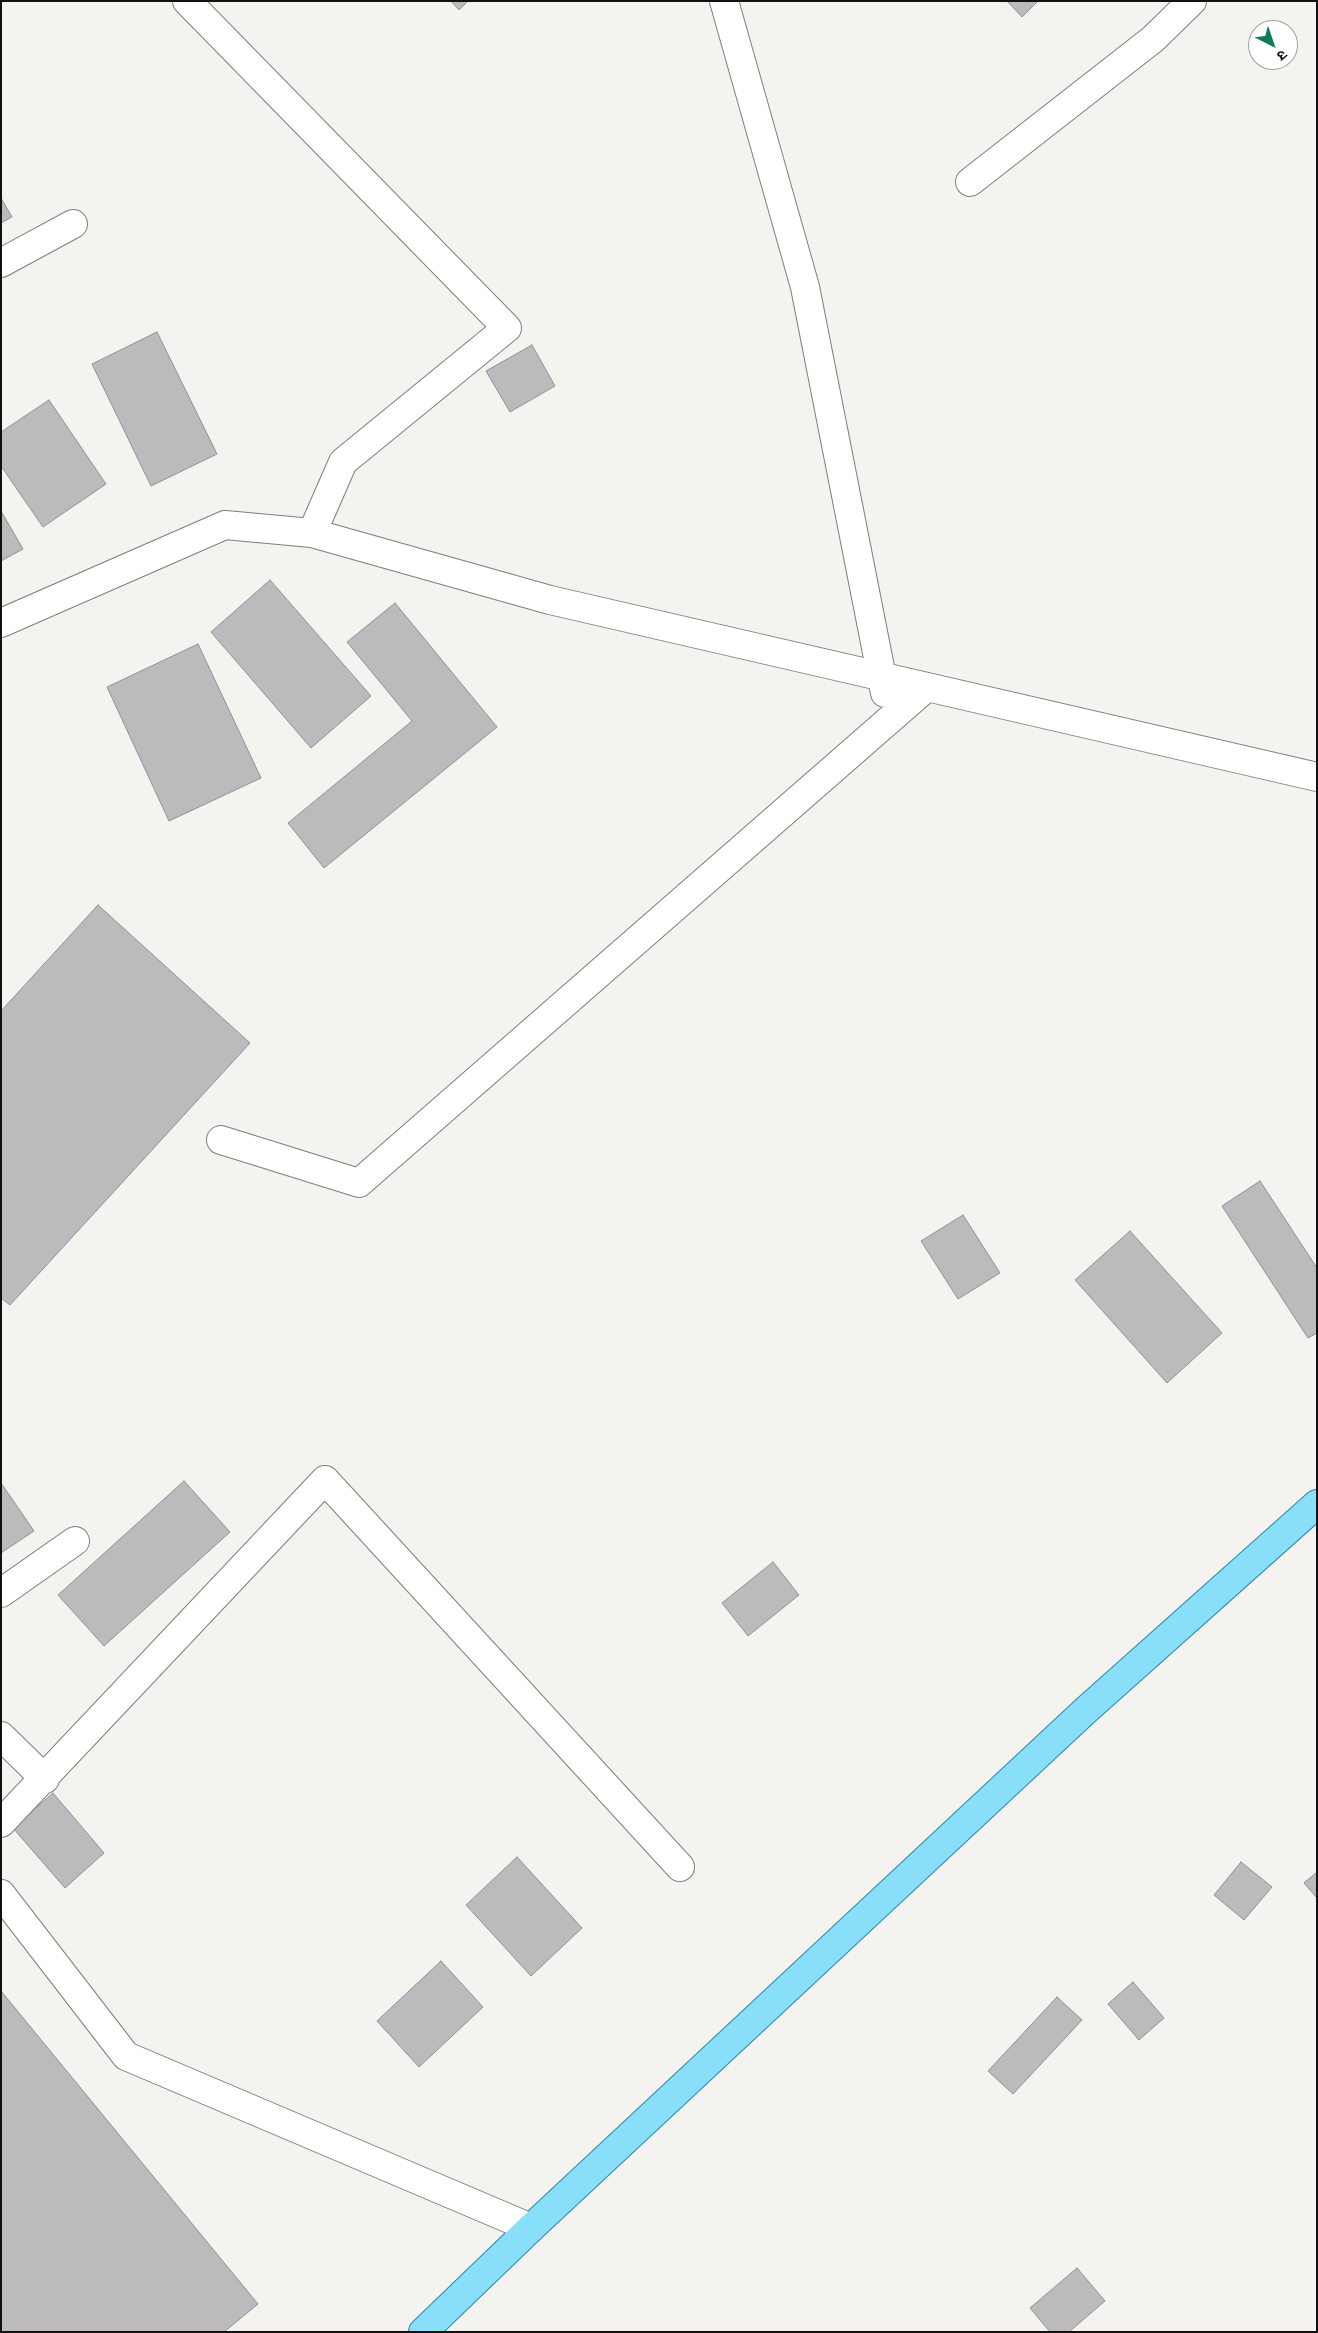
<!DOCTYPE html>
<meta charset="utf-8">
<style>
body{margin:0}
#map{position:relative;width:1318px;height:2333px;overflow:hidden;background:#f4f3f0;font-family:Arial,"Noto Sans Devanagari",sans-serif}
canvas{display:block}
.frame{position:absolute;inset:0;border:2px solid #111110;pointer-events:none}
.north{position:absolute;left:1248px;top:20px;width:50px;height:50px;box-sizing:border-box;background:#fff;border:1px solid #a0a09f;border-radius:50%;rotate:139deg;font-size:14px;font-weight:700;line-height:20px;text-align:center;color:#111110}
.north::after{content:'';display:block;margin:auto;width:18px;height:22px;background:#0d7c58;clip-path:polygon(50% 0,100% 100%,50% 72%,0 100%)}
</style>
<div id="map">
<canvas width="1318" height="2333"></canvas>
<div class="frame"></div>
<div class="north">उ</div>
</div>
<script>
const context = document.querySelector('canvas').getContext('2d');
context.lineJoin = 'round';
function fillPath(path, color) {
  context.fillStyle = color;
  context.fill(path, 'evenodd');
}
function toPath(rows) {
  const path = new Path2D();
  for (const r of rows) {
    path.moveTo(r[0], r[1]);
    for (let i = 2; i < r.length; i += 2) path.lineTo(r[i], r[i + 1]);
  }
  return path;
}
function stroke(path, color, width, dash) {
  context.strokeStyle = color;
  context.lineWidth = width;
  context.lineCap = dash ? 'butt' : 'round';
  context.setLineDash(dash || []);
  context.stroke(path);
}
const building = toPath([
 [451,1,468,1,459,10,451,1],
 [1007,1,1038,1,1022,17,1007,1],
 [1,198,12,217,1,223,1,198],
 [157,332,217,454,151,486,92,364,157,332],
 [532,345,555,386,510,412,486,371,532,345],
 [49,400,106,484,43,527,1,466,1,432,49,400],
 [1,511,23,549,1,561,1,511],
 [270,580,371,696,311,748,211,632,270,580],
 [395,603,497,727,324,868,288,823,412,721,347,642,395,603],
 [198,644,261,778,169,821,107,687,198,644],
 [98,905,250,1043,10,1305,1,1298,1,1011,98,905],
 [1260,1181,1317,1268,1317,1333,1308,1338,1222,1206,1260,1181],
 [963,1215,1000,1273,958,1299,921,1241,963,1215],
 [1130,1231,1222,1333,1167,1383,1075,1280,1130,1231],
 [184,1481,230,1532,104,1646,58,1595,184,1481],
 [1,1483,34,1531,1,1553,1,1483],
 [773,1562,799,1595,748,1636,722,1603,773,1562],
 [53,1793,104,1853,65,1888,13,1828,53,1793],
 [517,1857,582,1928,531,1976,466,1905,517,1857],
 [1241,1862,1272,1887,1244,1920,1214,1895,1241,1862],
 [1317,1872,1317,1898,1304,1883,1317,1872],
 [441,1961,483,2007,419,2067,377,2021,441,1961],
 [1133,1982,1164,2018,1139,2040,1108,2004,1133,1982],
 [1,1991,258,2304,224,2332,1,2332,1,1991],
 [1057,1997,1082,2020,1013,2094,988,2071,1057,1997],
 [1077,2268,1105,2301,1069,2332,1050,2332,1030,2308,1077,2268]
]);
fillPath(building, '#bdbabd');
stroke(building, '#929092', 1);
const minor = toPath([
 [187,1,507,328,343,462,312,533],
 [724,1,805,287,885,693],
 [970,182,1153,39,1192,1],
 [1,263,73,224],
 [1,623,225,525,312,533,550,600,1317,777],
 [221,1140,359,1183,927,687],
 [1,1593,75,1541],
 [1,1736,45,1779],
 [1,1823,325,1480,680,1867],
 [1,1894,126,2056,531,2228]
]);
const primary = toPath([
 [423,2332,531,2228,1085,1711,1317,1504]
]);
stroke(minor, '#7f7e7c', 30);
stroke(primary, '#2c88a5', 30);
stroke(minor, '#fff', 28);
stroke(primary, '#89def9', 28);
</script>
